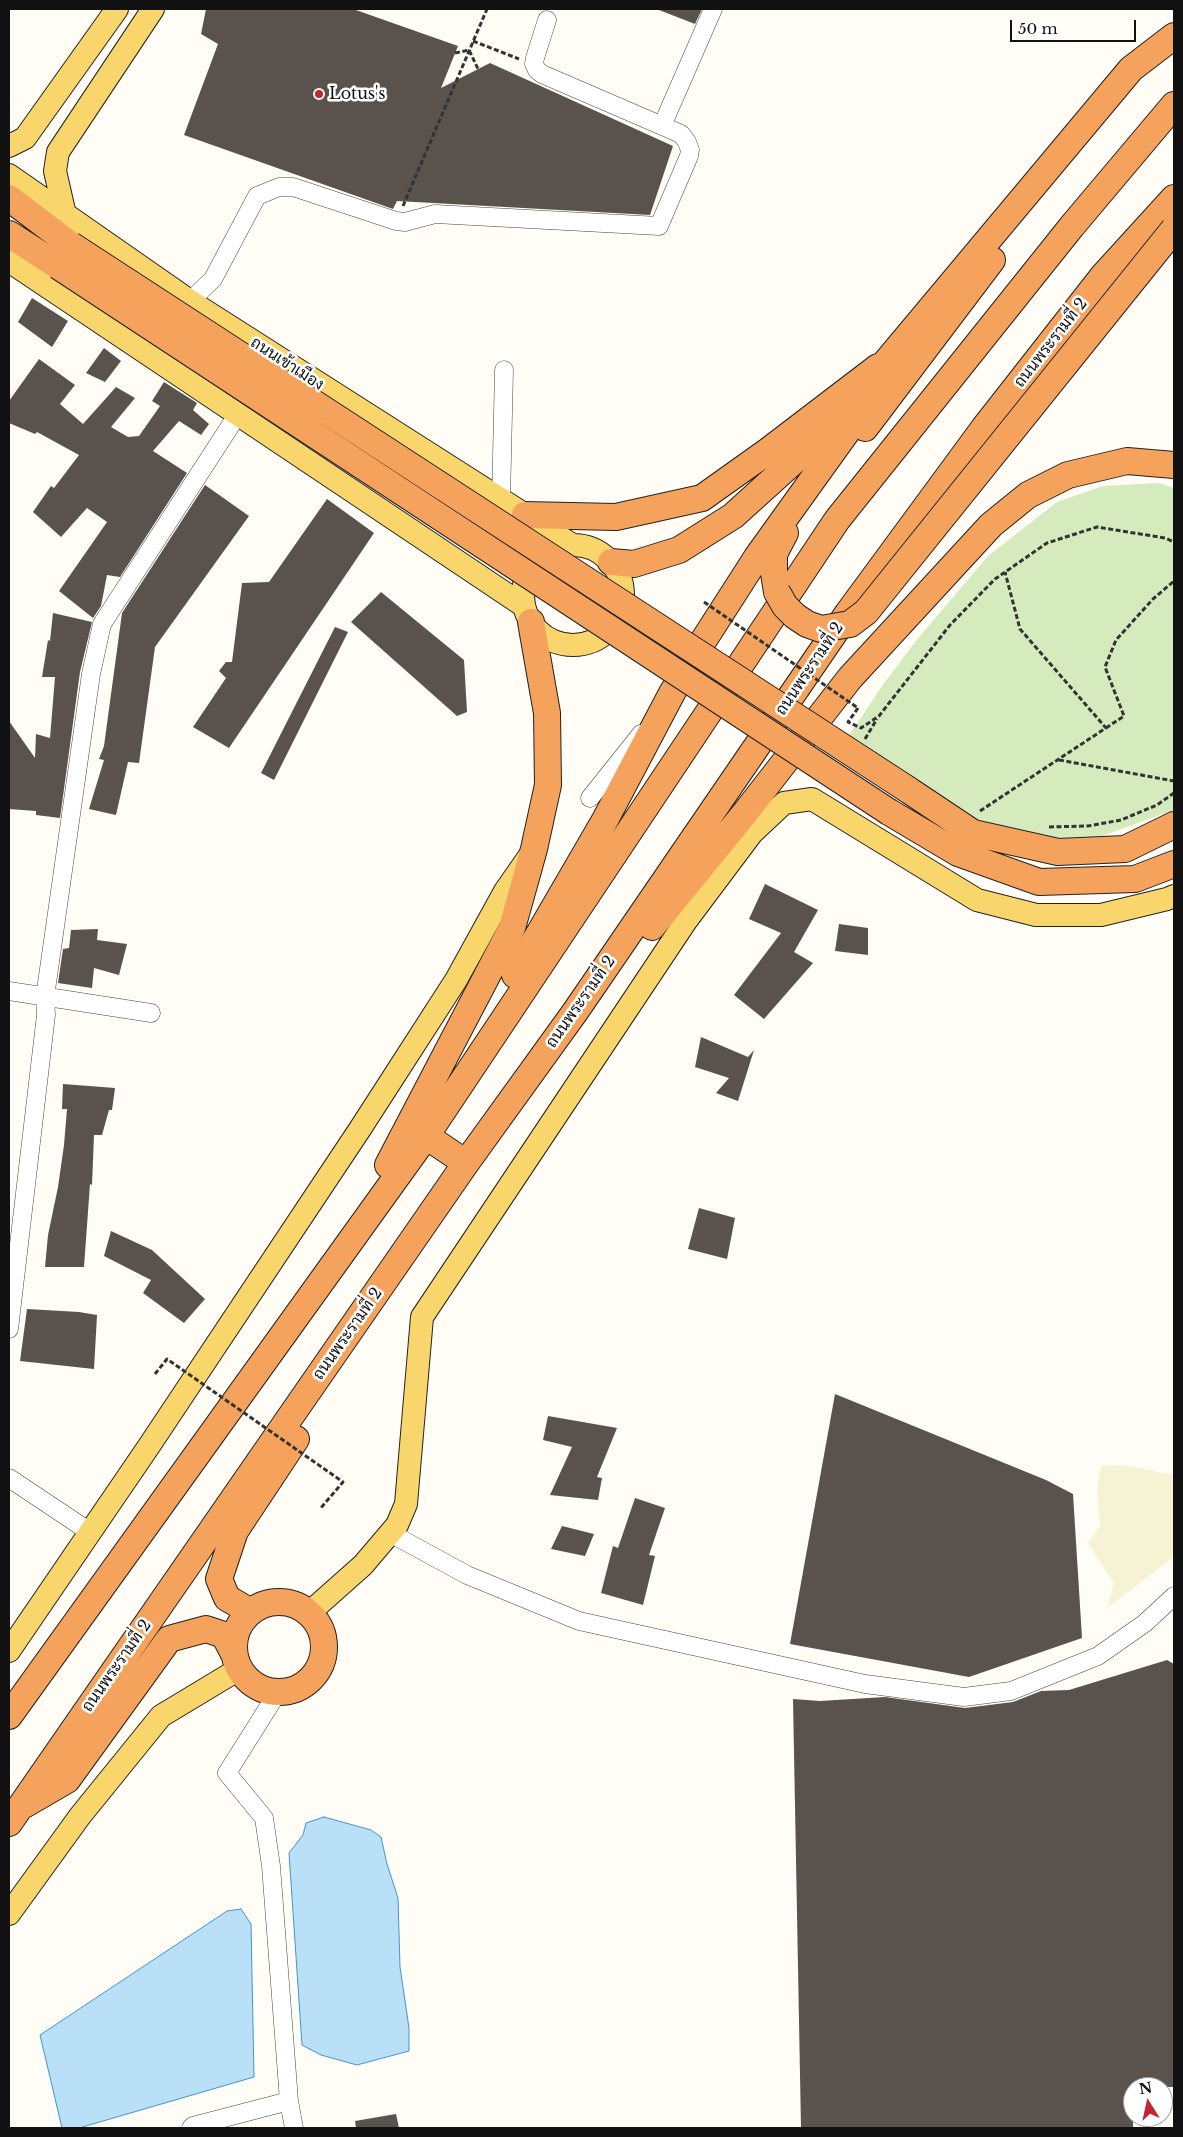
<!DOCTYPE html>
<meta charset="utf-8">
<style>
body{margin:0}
#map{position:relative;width:1183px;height:2137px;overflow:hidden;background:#fffdf5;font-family:"Libre Baskerville",serif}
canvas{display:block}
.frame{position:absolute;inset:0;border:10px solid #111;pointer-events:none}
.north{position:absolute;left:1123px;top:2077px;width:50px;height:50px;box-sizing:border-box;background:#fff;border:1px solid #a0a0a0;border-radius:50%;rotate:350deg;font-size:14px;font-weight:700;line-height:20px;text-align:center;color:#111}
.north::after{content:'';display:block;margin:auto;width:18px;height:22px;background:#c4262e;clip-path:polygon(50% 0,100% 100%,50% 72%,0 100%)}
.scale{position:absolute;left:1010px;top:20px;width:126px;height:22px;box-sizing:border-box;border:2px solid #111;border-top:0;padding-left:6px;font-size:15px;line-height:18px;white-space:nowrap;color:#111;-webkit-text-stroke:4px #fff;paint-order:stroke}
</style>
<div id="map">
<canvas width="1183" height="2137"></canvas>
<div class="frame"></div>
<div class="north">N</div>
<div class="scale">50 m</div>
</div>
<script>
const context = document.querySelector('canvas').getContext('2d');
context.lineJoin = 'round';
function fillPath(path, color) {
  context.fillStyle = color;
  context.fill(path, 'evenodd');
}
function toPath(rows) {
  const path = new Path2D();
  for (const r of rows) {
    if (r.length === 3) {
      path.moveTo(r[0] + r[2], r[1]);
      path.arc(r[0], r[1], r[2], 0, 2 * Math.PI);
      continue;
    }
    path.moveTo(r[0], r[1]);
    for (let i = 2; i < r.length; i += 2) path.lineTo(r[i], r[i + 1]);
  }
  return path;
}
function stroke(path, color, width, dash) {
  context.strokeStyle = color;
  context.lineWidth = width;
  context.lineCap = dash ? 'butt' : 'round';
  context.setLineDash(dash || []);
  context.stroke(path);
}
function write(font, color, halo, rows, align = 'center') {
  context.font = font + ' "Libre Baskerville",Sarabun,serif';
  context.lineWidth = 5;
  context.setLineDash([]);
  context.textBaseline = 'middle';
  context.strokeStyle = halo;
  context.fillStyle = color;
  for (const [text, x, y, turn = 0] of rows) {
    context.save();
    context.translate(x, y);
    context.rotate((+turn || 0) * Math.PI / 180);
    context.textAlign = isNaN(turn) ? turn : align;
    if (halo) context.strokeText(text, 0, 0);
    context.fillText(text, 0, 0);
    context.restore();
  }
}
fillPath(toPath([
 [1124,1465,1174,1475,1174,1557,1107,1608,1114,1584,1088,1543,1100,1526,1097,1487,1101,1466]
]), '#f6f3d4');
fillPath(toPath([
 [1159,483,1174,488,1174,810,1099,837,1069,840,1039,839,975,823,846,740,882,686,915,642,988,556,1057,502,1103,486]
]), '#d5ebbd');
const water = toPath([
 [324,1817,371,1830,381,1837,387,1864,398,1898,400,1967,409,2028,409,2051,357,2065,321,2055,302,2045,289,1853,303,1835,306,1823,324,1817],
 [241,1909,251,1924,254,2077,79,2128,62,2128,40,2035,227,1911,241,1909]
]);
fillPath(water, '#b9e0f7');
stroke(water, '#3f96cf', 1);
fillPath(toPath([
 [206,9,353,9,458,46,441,88,490,63,673,146,650,215,397,201,393,209,184,135,218,44,201,34],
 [659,9,702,9,695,24,659,10],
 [32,298,68,321,52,347,18,322],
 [104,348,121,361,105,382,86,373],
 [39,359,75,385,60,404,83,424,116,387,135,398,111,427,128,437,139,436,160,406,152,401,164,382,197,403,193,410,209,424,201,435,179,421,153,451,187,473,120,577,107,575,101,606,93,618,59,591,107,522,87,508,61,537,33,512,51,486,54,488,79,455,37,432,35,434,9,423,9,401],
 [205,485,249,516,155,647,139,763,128,762,116,815,89,809,104,760,99,759,104,746,122,613],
 [327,499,374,533,229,748,193,727,226,678,219,671,226,662,232,662,242,583,269,582],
 [381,592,464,660,467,712,457,716,351,622],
 [53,613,92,622,80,672,60,818,36,815,36,811,9,809,9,721,35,758,36,734,50,738,55,677,42,677,48,640,50,641],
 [335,627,348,632,274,780,261,773],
 [765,884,818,910,794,952,813,963,764,1019,734,995,781,933,749,919],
 [839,924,868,928,868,955,835,951],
 [98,929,97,940,127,944,119,975,94,968,92,988,58,983,63,949,69,948,71,930],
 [701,1037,748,1057,754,1050,738,1101,716,1093,729,1078,695,1067],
 [63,1084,115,1088,112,1110,109,1110,102,1135,94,1135,92,1185,90,1184,84,1267,45,1267,48,1235,58,1187,64,1145,67,1109,62,1109],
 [699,1208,735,1218,727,1259,688,1249],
 [111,1231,152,1250,205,1299,184,1323,143,1293,151,1280,104,1256],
 [27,1309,79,1312,97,1315,94,1369,20,1361],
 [835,1394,1046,1480,1073,1494,1082,1638,969,1677,790,1644],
 [548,1416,617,1428,597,1477,602,1478,598,1500,550,1495,572,1447,543,1440],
 [635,1498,665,1508,649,1555,655,1556,643,1605,601,1593,613,1546,618,1548],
 [562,1526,594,1534,585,1556,551,1549],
 [1167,1660,1174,1664,1174,2087,1133,2087,1133,2128,801,2128,793,1699,820,1701,885,1697,965,1708,1013,1702,1041,1691,1069,1690],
 [396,2114,399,2128,356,2128,355,2121]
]), '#5a524d');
const minor = toPath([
 [662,126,713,9],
 [190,301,213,279,257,196,279,187,293,187,396,221,405,222,435,214,659,226,689,156,690,150,687,142,681,134,542,74,537,70,534,64,535,58,547,20],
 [501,500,504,370],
 [590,798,641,734],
 [9,991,151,1013],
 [9,1329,46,1015,45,997,91,674,102,624,238,414],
 [9,1478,90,1532],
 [390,1533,467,1575,579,1621,865,1684,964,1697,1011,1691,1098,1656,1145,1623,1174,1596],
 [278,1692,227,1773,264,1818,271,1866,289,2101,294,2128],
 [191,2128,193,2126,289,2101]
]);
const major = toPath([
 [9,146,25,138,117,9],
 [9,175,190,301,571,544],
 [65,215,55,171,58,152,153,9],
 [9,261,524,606],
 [573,595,50],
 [309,1613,363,1565,397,1525,406,1504,422,1317,686,921,752,833,784,803,812,799,977,900,1036,915,1101,915,1167,899,1174,896],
 [9,1651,149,1446,360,1129,456,980,505,891,528,858],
 [9,1914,80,1816,161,1716,239,1669]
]);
const highway = toPath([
 [9,198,71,245],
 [9,234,58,266],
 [876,374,1131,69,1174,36],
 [865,428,992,260],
 [525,515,616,517,702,498,768,451,878,367],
 [611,562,634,564,679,550,733,516,828,430,843,413],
 [777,592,774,573,774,554,785,533],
 [907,789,973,833,1058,852,1125,849,1174,825],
 [889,812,958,853,1039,882,1135,879,1174,864],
 [652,927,745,813,850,678,991,525,1028,495,1068,475,1127,461,1174,465],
 [515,975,605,820,672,693,698,649,757,557,851,426,887,361],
 [433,1122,426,1136,466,1163],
 [388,1165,512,928,534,849,548,785,547,713,531,622],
 [279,1647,45],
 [251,1612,227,1598,219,1579,235,1531,296,1439],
 [9,1716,426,1136,837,520,1072,226,1174,105],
 [24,1805,67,1780,169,1639,206,1629,224,1635,234,1654],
 [9,1823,466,1163,575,1012,848,613,984,428,1103,276,1174,198]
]);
stroke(minor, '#444', 19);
stroke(major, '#222', 24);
stroke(highway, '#222', 28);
stroke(toPath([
 [473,41,519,59],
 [455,53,469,50,478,69],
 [403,206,487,9],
 [858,708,848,722,861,728,879,716,950,625,995,579,1047,543,1097,527,1165,538,1174,542],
 [1106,728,1124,716,1105,667,1116,640,1153,599,1174,581],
 [865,739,877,719],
 [1059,760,1174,781],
 [980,811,1106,728,1020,629,1005,572],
 [1049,827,1088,826,1121,820,1157,805,1174,793]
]), '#333', 3, [5, 2.5]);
stroke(minor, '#fff', 18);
stroke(major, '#f9d66b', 22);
stroke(highway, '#f5a25d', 26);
const highwayBridge = toPath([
 [71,245,907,789],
 [58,266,889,812],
 [777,592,785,606,795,616,807,624,821,629,850,624,866,612,1174,229]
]);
stroke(highwayBridge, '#222', 28, []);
stroke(toPath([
 [704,602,858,708],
 [155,1374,167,1359,343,1482,320,1509]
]), '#333', 3, [5, 2.5]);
stroke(highwayBridge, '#f5a25d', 26);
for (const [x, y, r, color] of [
 [319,94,5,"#c4262e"]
]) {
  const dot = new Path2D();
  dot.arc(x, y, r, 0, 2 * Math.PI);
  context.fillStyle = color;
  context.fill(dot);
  stroke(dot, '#fff', 2);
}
write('16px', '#111', '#fff', [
 ["Lotus's",329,94]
], 'left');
write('16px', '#111', '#fff', [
 ["ถนนพระรามที่ 2",1051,343,-52],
 ["ถนนเข้าเมือง",287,364,33],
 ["ถนนพระรามที่ 2",810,669,-56],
 ["ถนนพระรามที่ 2",581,1002,-55],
 ["ถนนพระรามที่ 2",348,1334,-55],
 ["ถนนพระรามที่ 2",117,1666,-55]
]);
</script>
